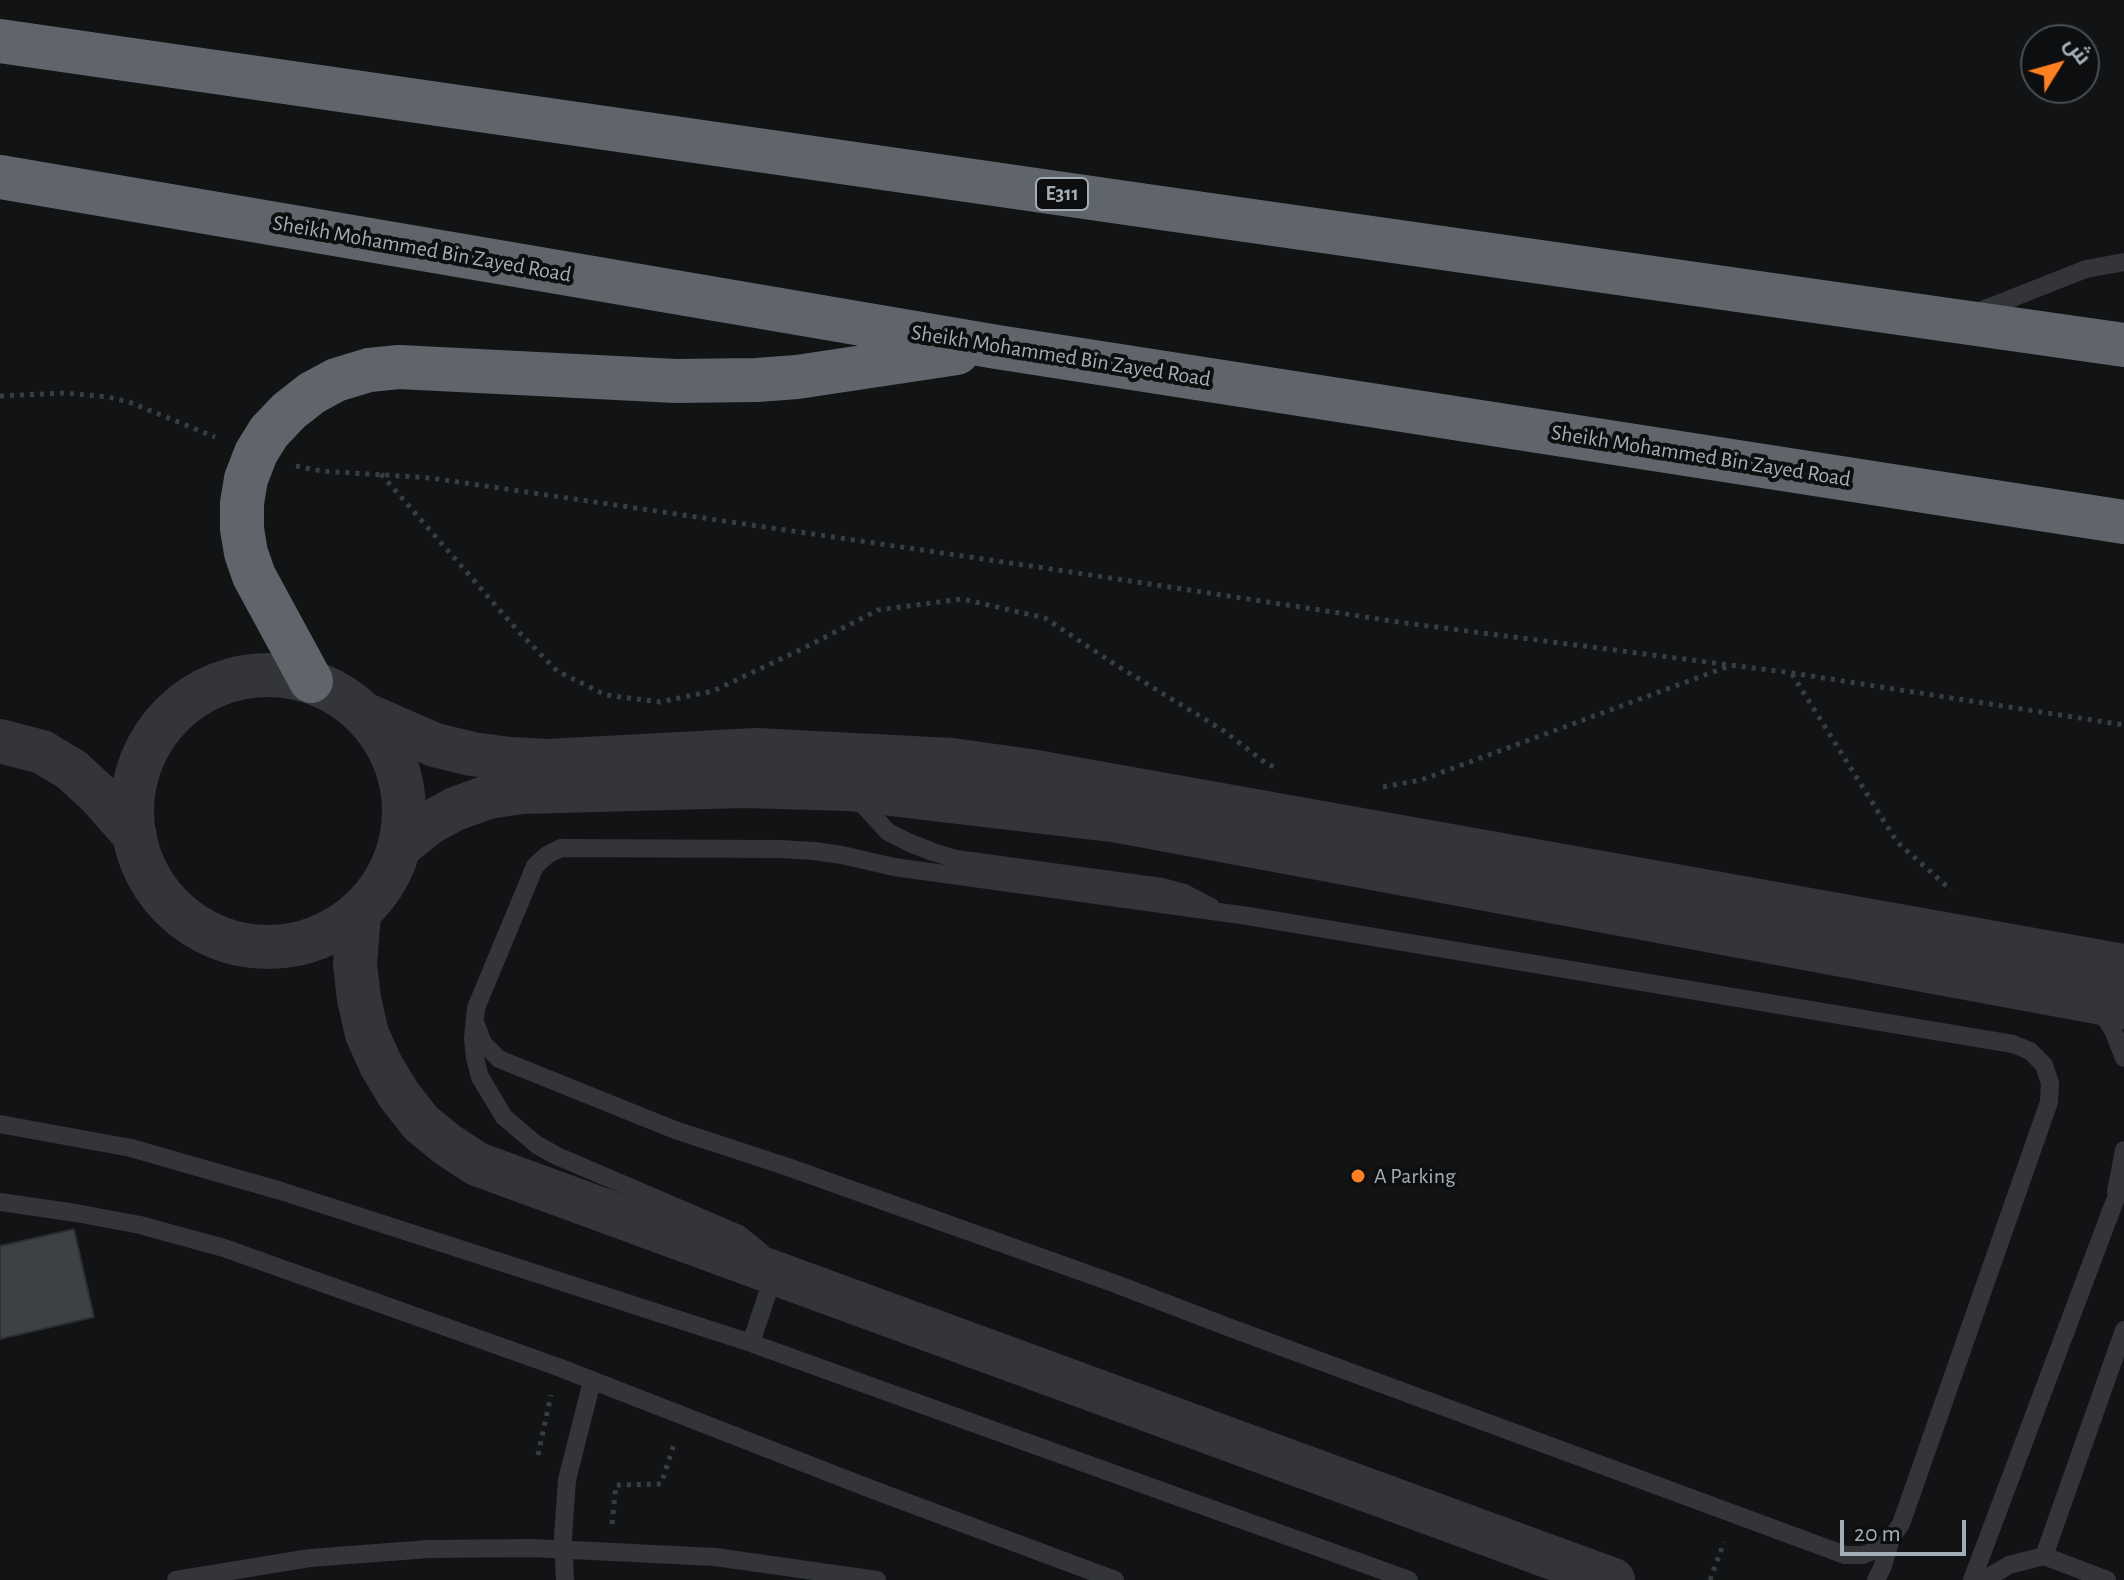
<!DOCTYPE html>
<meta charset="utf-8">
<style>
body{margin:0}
#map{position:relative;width:2124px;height:1580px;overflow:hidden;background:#121314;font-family:"Alegreya Sans",Cairo,sans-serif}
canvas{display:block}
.north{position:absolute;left:2020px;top:24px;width:80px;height:80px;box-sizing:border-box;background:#0d0e0f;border:2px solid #494e52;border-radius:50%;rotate:53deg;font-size:22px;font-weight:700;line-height:32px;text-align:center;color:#a3adb6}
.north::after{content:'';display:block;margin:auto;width:28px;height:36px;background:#fe8020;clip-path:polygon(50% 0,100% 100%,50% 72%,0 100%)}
.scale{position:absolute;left:1840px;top:1520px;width:126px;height:36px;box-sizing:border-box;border:4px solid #a3adb6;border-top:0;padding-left:10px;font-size:24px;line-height:28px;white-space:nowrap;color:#a3adb6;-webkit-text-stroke:6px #0d0e0f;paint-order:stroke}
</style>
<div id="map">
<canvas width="2124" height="1580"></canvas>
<div class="north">ش</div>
<div class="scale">20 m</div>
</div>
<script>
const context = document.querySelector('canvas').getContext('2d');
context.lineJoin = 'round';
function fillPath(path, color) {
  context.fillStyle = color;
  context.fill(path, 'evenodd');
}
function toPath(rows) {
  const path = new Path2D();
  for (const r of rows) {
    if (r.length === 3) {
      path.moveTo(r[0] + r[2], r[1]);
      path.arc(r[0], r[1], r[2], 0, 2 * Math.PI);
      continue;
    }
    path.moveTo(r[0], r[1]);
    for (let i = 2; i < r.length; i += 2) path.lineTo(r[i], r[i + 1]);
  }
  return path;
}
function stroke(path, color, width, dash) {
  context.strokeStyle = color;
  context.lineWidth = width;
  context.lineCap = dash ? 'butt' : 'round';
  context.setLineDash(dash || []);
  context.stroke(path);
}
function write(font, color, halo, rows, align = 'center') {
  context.font = font + ' "Alegreya Sans",sans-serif';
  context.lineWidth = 8;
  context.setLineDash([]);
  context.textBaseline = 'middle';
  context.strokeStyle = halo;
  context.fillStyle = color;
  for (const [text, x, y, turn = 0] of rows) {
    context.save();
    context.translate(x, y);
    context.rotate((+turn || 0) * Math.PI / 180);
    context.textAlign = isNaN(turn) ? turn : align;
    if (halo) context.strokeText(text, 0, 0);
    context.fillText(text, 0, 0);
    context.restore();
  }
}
const building = toPath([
 [74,1229,94,1317,0,1339,0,1246,74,1229]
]);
fillPath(building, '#3e4144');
stroke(building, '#2c2d30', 2);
stroke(toPath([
 [0,396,64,393,108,397,129,402,215,437],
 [296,466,321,471,431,478,1058,570,1405,623,1792,673,2124,725],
 [381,474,518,631,557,671,606,695,660,702,713,691,802,649,878,610,962,599,1045,618,1116,665,1224,731,1267,764,1277,768],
 [1792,674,1897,842,1951,890],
 [1383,787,1421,780,1732,665],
 [538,1455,551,1395],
 [612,1524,616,1485,661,1484,674,1444],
 [1710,1580,1724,1542]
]), '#393d40', 5, [4, 6]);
stroke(toPath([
 [1972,314,2086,269,2124,262],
 [856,797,888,832,910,843,933,852,956,859,1162,887,1184,893,1211,907],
 [2098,1007,2113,1030,2124,1058],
 [475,1022,483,1043,499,1059,675,1130,785,1166,1116,1284,1228,1327,1845,1555,1863,1555,1878,1549,1891,1538,1901,1524,2049,1102,2050,1083,2044,1065,2030,1051,2013,1044,1248,916,894,867,842,855,814,851,780,849,561,848,547,855,535,866,476,1008,473,1038,475,1058,480,1077,504,1117,537,1145,557,1156,739,1234,760,1251,774,1274,751,1343],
 [0,1124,131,1148,281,1191,751,1343,1409,1580],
 [2116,1192,2124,1150],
 [0,1202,76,1213,140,1225,224,1248,558,1367,871,1489,1115,1580],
 [176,1580,310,1558,429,1549,531,1548,715,1557,877,1580],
 [565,1580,563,1537,567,1480,592,1381],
 [1876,1580,1883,1566,1891,1538],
 [1972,1580,2114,1203,2124,1181],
 [1984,1580,2009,1565,2044,1556],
 [2107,1580,2044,1556,2124,1330]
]), '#333539', 18);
stroke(toPath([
 [268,811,136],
 [364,714,435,745,472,754,510,759,548,761,756,750,952,760,1030,771,2124,966],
 [0,741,42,752,72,770,99,795,135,836],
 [399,847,429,823,455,809,488,797,522,792,745,786,848,789,1119,821,2124,1007],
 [359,914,355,964,359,999,367,1034,381,1065,399,1095,421,1123,448,1145,477,1164,1613,1580]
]), '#333539', 44);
stroke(toPath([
 [0,41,1175,210,2124,345],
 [0,177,997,347,2124,522],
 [311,681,254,576,246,553,242,529,242,503,246,479,256,453,269,432,289,411,312,393,336,380,369,370,399,367,676,381,757,380,797,377,957,353]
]), '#5f656b', 44);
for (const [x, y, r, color] of [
 [1358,1176,8,"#fe8020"]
]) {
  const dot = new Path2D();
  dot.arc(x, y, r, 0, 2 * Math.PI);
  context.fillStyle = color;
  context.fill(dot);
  stroke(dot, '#0d0e0f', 3);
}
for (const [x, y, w] of [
 [1062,194,52]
]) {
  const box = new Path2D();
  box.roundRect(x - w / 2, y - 16, w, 32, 6);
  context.fillStyle = '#0d0e0f';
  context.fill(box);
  stroke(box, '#a3adb6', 2);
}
write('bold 20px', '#a3adb6', null, [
 ["E311",1062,194]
]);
write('22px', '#a3adb6', '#0d0e0f', [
 ["Sheikh Mohammed Bin Zayed Road",422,249,10],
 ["Sheikh Mohammed Bin Zayed Road",1061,356,9],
 ["Sheikh Mohammed Bin Zayed Road",1701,456,9]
]);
write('22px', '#a3adb6', '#0d0e0f', [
 ["A Parking",1374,1176]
], 'left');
</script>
